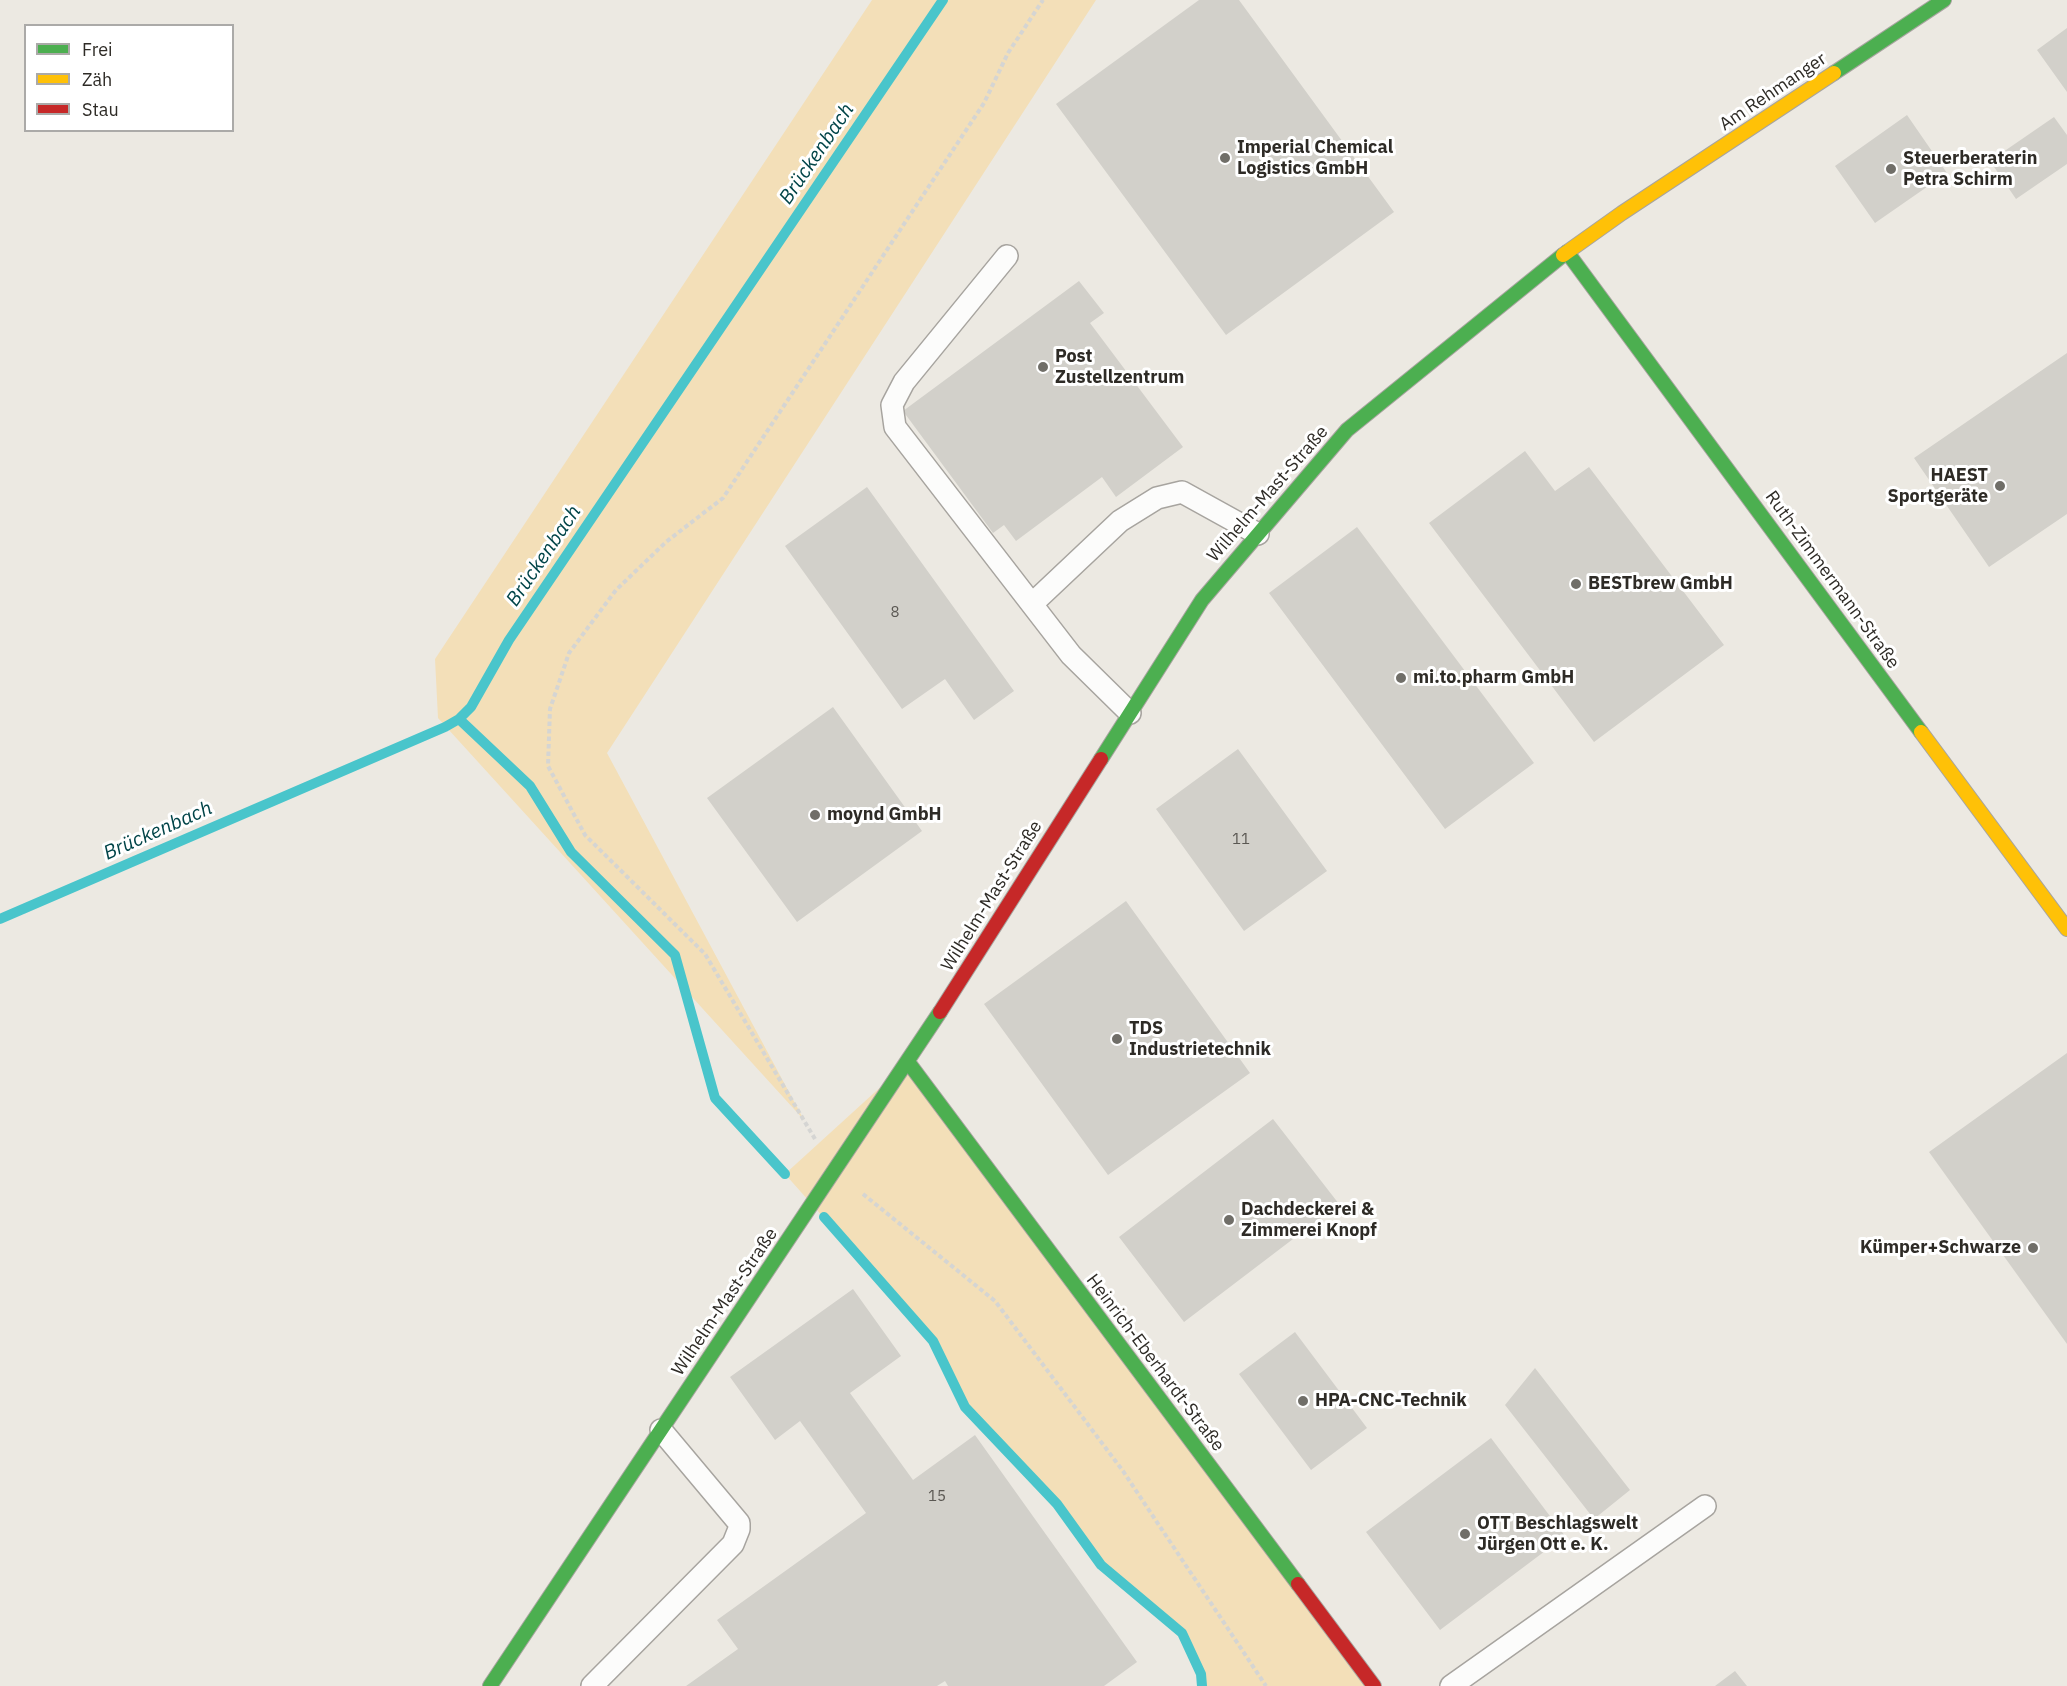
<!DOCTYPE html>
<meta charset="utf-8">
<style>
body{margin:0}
#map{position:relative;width:2067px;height:1686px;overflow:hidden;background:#ece9e2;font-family:"IBM Plex Sans",sans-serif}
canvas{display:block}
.legend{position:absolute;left:24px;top:24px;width:210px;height:108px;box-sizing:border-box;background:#fff;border:2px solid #abaaa8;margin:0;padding:8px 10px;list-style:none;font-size:18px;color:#2e2b26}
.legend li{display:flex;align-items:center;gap:12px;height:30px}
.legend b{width:30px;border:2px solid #abaaa8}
</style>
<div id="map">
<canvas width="2067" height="1686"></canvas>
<ul class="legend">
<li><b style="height:8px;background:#4caf50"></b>Frei</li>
<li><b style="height:8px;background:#ffc107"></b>Zäh</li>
<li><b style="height:8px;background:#c62828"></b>Stau</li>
</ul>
</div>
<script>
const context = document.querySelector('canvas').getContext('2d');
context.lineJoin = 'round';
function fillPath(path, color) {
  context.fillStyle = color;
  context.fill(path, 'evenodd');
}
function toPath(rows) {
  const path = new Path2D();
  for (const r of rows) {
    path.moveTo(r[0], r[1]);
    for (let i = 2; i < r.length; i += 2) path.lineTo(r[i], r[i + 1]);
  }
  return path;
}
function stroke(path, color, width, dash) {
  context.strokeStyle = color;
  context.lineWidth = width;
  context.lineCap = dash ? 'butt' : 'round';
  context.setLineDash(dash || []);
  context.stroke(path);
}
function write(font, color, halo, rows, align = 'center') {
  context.font = font + ' "IBM Plex Sans",sans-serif';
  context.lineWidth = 6;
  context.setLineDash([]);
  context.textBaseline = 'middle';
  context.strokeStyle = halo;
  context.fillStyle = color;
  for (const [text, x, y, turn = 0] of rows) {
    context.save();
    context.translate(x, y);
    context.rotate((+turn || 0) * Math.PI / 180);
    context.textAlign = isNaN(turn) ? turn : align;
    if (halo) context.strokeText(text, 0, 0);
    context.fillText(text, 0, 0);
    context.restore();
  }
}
fillPath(toPath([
 [872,0,1096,0,607,753,804,1120,438,718,435,659],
 [908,1062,1374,1686,1202,1686,1201,1674,1182,1633,1101,1565,1057,1504,965,1407,933,1341,785,1174]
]), '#f3dfb8');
stroke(toPath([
 [459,719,530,786,571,852,675,955,715,1098,785,1174],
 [0,919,445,727,459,719,471,707,509,640,943,0],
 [824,1217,933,1341,965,1407,1057,1504,1101,1565,1182,1633,1201,1674,1202,1686]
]), '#49c5cb', 10);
fillPath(toPath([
 [1199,0,1239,0,1394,212,1226,335,1056,104],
 [2067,28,2067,92,2037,50],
 [1907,115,1947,173,1875,223,1835,166],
 [2054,117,2067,135,2067,164,2016,199,1990,161],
 [1079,281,1104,313,1090,323,1183,447,1116,497,1102,477,1016,541,1004,525,993,533,903,411],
 [2067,353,2067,514,1989,567,1914,458],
 [1525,451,1555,491,1589,467,1724,645,1594,742,1429,523],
 [867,487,1014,691,974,720,945,679,902,709,785,546],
 [1357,527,1534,763,1445,829,1269,593],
 [833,707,922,831,797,922,707,798],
 [1238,749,1327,871,1244,931,1156,809],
 [1126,901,1250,1073,1108,1175,984,1004],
 [2067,1053,2067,1344,1929,1152],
 [1273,1119,1339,1204,1184,1322,1119,1237],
 [853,1289,901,1356,850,1393,913,1480,975,1435,1137,1662,1104,1686,948,1686,945,1681,937,1686,686,1686,738,1649,717,1620,866,1513,800,1421,775,1440,730,1377],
 [1295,1332,1367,1428,1311,1470,1239,1374],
 [1535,1368,1630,1490,1594,1519,1505,1405],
 [1491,1438,1565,1536,1440,1630,1366,1532],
 [1735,1671,1747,1686,1715,1686]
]), '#d2d0ca');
const lane = toPath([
 [1007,256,904,382,892,405,895,427,1071,655,1130,713],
 [1032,604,1120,521,1157,498,1182,492,1258,534],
 [592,1686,733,1544,739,1529,739,1523,661,1430],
 [1451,1686,1705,1506]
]);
const fast = toPath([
 [1834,73,1944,0],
 [1567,252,1921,732],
 [1101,759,1202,600,1347,430,1563,255],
 [908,1062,1298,1584],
 [490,1686,940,1012]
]);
const slow = toPath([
 [1563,255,1622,213,1834,73],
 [1921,732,2067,929]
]);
const jam = toPath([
 [940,1012,1101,759],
 [1298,1584,1374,1686]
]);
stroke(lane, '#a7a49f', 24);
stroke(fast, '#a7a49f', 16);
stroke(slow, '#a7a49f', 16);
stroke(jam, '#a7a49f', 16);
stroke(toPath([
 [815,1139,705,954,585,835,548,766,550,709,569,653,616,590,666,542,723,498,984,103,1008,53,1043,0],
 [863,1194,995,1301,1123,1471,1266,1686]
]), '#d5d5d3', 4, [4.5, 3]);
stroke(lane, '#fcfcfb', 21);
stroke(fast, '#4caf50', 14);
stroke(slow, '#ffc107', 14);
stroke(jam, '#c62828', 14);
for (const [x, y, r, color] of [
 [1225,158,6,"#706e68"],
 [1891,169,6,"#706e68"],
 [1043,367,6,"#706e68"],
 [2000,486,6,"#706e68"],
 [1576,584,6,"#706e68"],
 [1401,678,6,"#706e68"],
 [815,815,6,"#706e68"],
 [1117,1039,6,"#706e68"],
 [1229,1220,6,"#706e68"],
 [2033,1248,6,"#706e68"],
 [1303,1401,6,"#706e68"],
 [1465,1534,6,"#706e68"]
]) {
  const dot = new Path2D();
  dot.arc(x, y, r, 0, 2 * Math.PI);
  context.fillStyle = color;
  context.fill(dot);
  stroke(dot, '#fff', 2);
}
write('15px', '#5a5752', null, [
 ["8",895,613],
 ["11",1241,840],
 ["15",937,1497]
]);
write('18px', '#2e2b26', '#fff', [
 ["Am Rehmanger",1773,92,-34],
 ["Wilhelm-Mast-Straße",1268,494,-49],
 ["Ruth-Zimmermann-Straße",1832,580,54],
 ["Wilhelm-Mast-Straße",992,896,-58],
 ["Wilhelm-Mast-Straße",725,1302,-56],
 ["Heinrich-Eberhardt-Straße",1155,1363,53]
]);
write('bold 18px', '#2e2b26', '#fff', [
 ["Imperial Chemical",1237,148],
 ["Logistics GmbH",1237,169],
 ["Steuerberaterin",1903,159],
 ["Petra Schirm",1903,180],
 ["Post",1055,357],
 ["Zustellzentrum",1055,378],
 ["HAEST",1988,476,"right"],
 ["Sportgeräte",1988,497,"right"],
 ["BESTbrew GmbH",1588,584],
 ["mi.to.pharm GmbH",1413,678],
 ["moynd GmbH",827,815],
 ["TDS",1129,1029],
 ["Industrietechnik",1129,1050],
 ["Dachdeckerei &",1241,1210],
 ["Zimmerei Knopf",1241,1231],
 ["Kümper+Schwarze",2021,1248,"right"],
 ["HPA-CNC-Technik",1315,1401],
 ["OTT Beschlagswelt",1477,1524],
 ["Jürgen Ott e. K.",1477,1545]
], 'left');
write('italic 20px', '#004448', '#fff', [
 ["Brückenbach",817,154,-56],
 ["Brückenbach",544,556,-56],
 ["Brückenbach",158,831,-24]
]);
</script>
